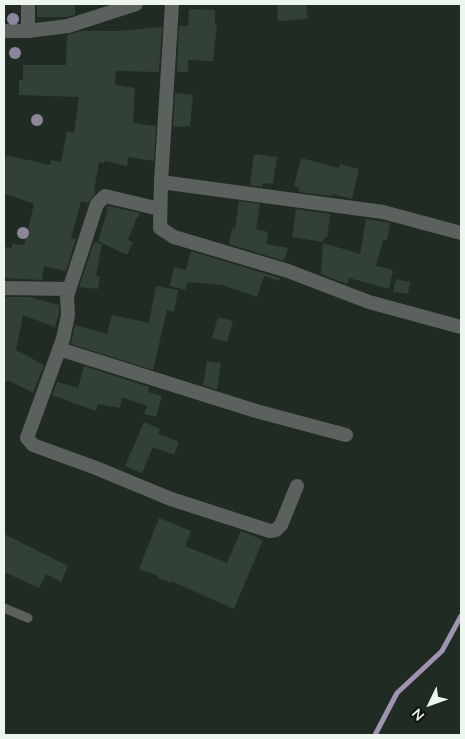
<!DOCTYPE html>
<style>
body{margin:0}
#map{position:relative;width:465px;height:739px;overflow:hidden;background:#202c23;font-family:"Nunito Sans",sans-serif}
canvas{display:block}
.frame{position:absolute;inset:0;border:5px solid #ecf5ee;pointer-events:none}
.north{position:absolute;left:405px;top:679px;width:50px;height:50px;-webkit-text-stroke:4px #0e130f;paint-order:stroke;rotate:228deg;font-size:14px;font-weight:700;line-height:20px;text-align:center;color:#ecf5ee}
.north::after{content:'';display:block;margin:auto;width:18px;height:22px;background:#ecf5ee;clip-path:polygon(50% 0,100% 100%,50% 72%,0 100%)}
</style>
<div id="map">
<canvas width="465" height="739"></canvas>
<div class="frame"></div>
<div class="north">N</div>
</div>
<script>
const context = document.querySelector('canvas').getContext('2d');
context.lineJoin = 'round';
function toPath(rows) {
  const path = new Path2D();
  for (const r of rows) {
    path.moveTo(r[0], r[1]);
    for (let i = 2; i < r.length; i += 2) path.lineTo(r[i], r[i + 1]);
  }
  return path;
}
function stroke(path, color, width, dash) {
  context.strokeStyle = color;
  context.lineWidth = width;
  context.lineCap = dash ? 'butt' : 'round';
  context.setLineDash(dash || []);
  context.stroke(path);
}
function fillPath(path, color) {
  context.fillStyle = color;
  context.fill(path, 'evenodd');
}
stroke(toPath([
 [375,735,397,693,442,651,461,616]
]), '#a093b2', 5);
fillPath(toPath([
 [37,4,75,4,75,15,66,17,37,17],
 [277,4,306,4,308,19,278,21],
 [189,9,215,10,215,24,217,24,213,61,188,60,188,72,177,72,179,26,188,26],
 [162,27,159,72,116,71,115,85,135,88,133,123,156,126,154,161,128,157,127,166,105,161,104,163,99,162,94,191,96,192,88,203,81,201,71,238,76,239,66,271,44,266,42,280,4,278,4,247,12,248,12,244,24,245,34,204,4,193,4,166,6,155,50,165,51,160,61,162,67,131,74,133,79,97,19,95,19,80,23,80,23,65,66,65,67,35,80,31,118,31],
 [175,93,193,95,190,126,173,127],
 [254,154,277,157,273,184,263,183,262,187,250,185],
 [301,158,339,168,340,164,359,169,352,199,332,194,332,196,299,192,299,188,294,186],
 [239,201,260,204,256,229,268,232,266,244,288,248,284,261,229,244,232,228,235,229],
 [108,206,140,213,138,218,137,217,128,240,133,242,127,255,98,241,108,209,105,208],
 [296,209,330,214,327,238,324,237,323,242,292,237],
 [366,219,390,223,387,240,383,240,376,266,393,270,389,289,349,278,347,284,321,274,323,243,360,254],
 [94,242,102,244,96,276,100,277,98,289,79,287],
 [191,251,280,278,279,281,264,276,257,297,222,285,187,282,185,290,170,286,174,267,186,270],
 [396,279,410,282,408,294,393,292],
 [156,286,178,290,174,312,167,310,153,370,71,344,75,325,107,334,112,315,149,323],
 [4,297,30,297,59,305,59,313,55,327,23,315,16,350,44,365,33,393,10,381,4,381],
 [218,317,233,321,227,342,212,338],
 [207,361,221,363,217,390,203,385],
 [84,366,149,387,148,392,162,396,156,417,144,414,147,406,122,397,120,408,98,404,96,411,52,395,57,382,78,388],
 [144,422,160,429,158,434,179,442,174,455,153,447,142,473,125,466],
 [159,518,191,531,185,546,227,563,241,531,263,540,234,609,171,581,171,583,158,578,158,576,139,569],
 [4,534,68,566,61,582,46,574,39,588,4,572]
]), '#334036');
stroke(toPath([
 [4,608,28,618]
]), '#5b615d', 9);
stroke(toPath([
 [172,4,161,182,160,228,174,237,288,271,369,302,461,327],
 [4,31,28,31,68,26,136,4],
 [28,31,28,4],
 [161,182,383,212,461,233],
 [160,209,105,196,97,204,67,296,68,315,63,339,27,438,33,445,96,468,171,499,270,531,276,530,281,525,297,486],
 [4,288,69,289],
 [59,349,256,411,346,435]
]), '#5b615d', 14);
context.fillStyle = '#8c869b';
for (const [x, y] of [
 [13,19],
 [15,53],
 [37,120],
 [23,233]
]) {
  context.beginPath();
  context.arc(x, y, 6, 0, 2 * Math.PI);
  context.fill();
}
</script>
